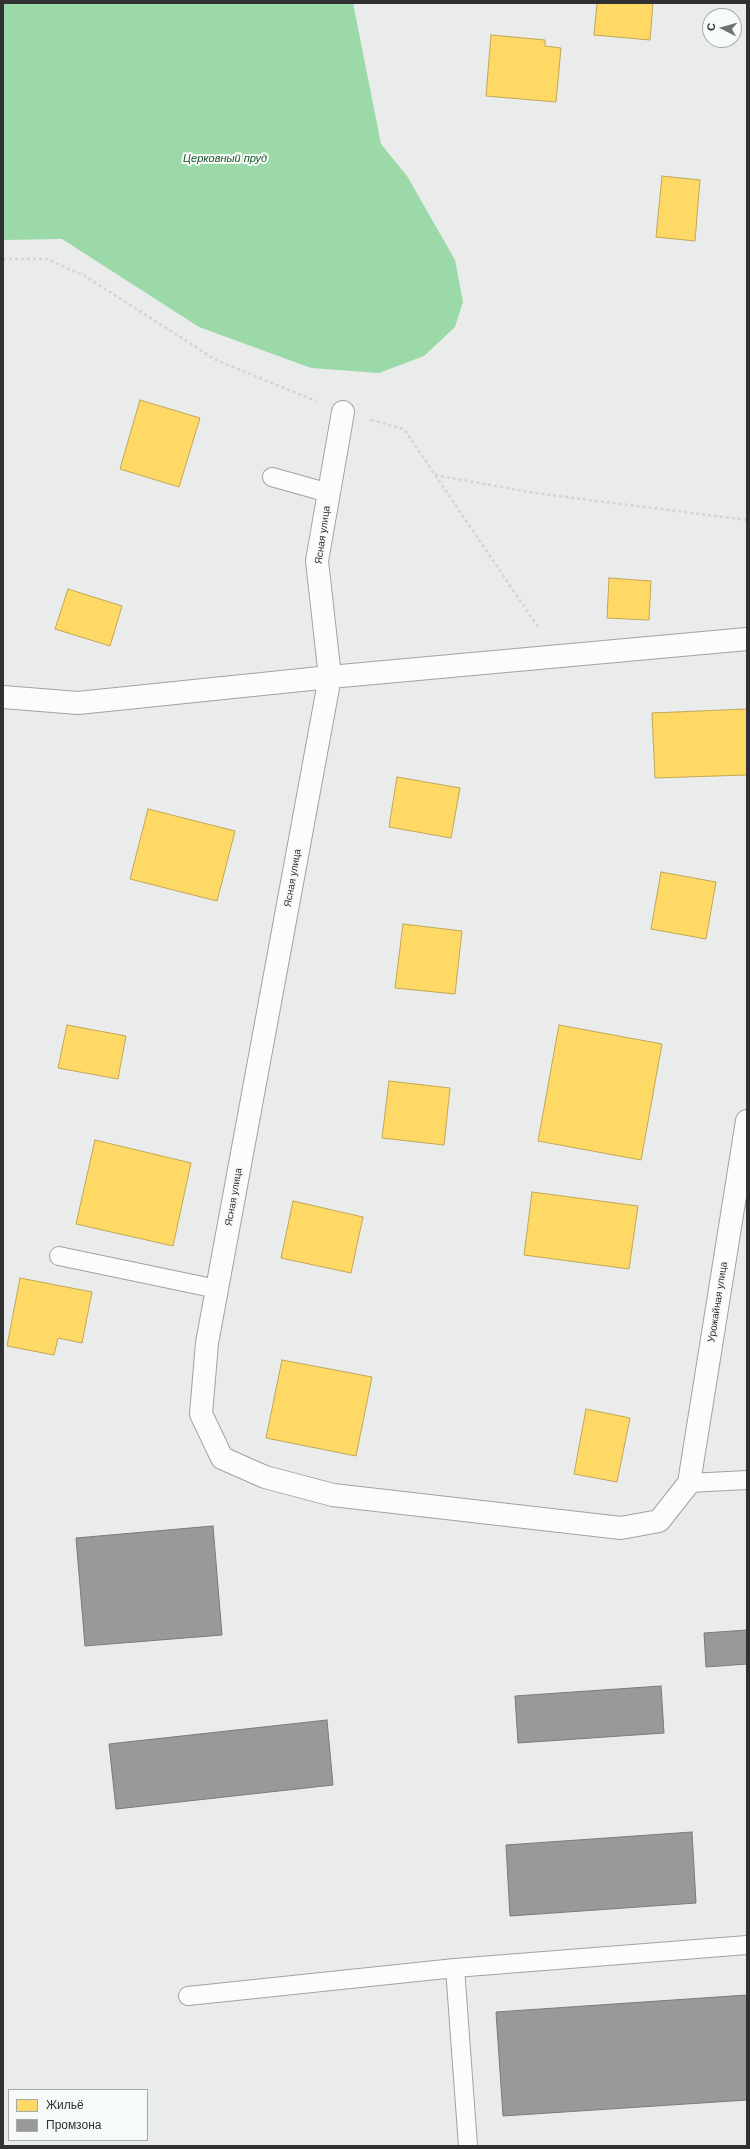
<!DOCTYPE html>
<meta charset="utf-8">
<style>
body{margin:0}
#map{position:relative;width:750px;height:2149px;overflow:hidden;background:#eaeceb;font-family:Arial,sans-serif}
canvas{display:block}
.frame{position:absolute;inset:0;border:4px solid #2f302f;pointer-events:none}
.legend{position:absolute;left:8px;top:2089px;width:140px;height:52px;box-sizing:border-box;background:#f7fbf7;border:1px solid #a7aaa7;margin:0;padding:5px 7px;list-style:none;font-size:12px;color:#2f302f}
.legend li{display:flex;align-items:center;gap:8px;height:20px}
.legend b{width:20px;border:1px solid #a7aaa7}
.north{position:absolute;left:702px;top:8px;width:40px;height:40px;box-sizing:border-box;background:#f7fbf7;border:1px solid #a7aaa7;border-radius:50%;rotate:276deg;font-size:11px;font-weight:700;line-height:16px;text-align:center;color:#2f302f}
.north::after{content:'';display:block;margin:auto;width:14px;height:18px;background:#707271;clip-path:polygon(50% 0,100% 100%,50% 72%,0 100%)}
</style>
<div id="map">
<canvas width="750" height="2149"></canvas>
<div class="frame"></div>
<ul class="legend">
<li><b style="height:11px;background:#ffd966"></b>Жильё</li>
<li><b style="height:11px;background:#999"></b>Промзона</li>
</ul>
<div class="north">С</div>
</div>
<script>
const context = document.querySelector('canvas').getContext('2d');
context.lineJoin = 'round';
function fillPath(path, color) {
  context.fillStyle = color;
  context.fill(path, 'evenodd');
}
function toPath(rows) {
  const path = new Path2D();
  for (const r of rows) {
    path.moveTo(r[0], r[1]);
    for (let i = 2; i < r.length; i += 2) path.lineTo(r[i], r[i + 1]);
  }
  return path;
}
function stroke(path, color, width, dash) {
  context.strokeStyle = color;
  context.lineWidth = width;
  context.lineCap = dash ? 'butt' : 'round';
  context.setLineDash(dash || []);
  context.stroke(path);
}
function write(font, color, halo, rows, align = 'center') {
  context.font = font + ' Arial,sans-serif';
  context.lineWidth = 4;
  context.setLineDash([]);
  context.textBaseline = 'middle';
  context.strokeStyle = halo;
  context.fillStyle = color;
  for (const [text, x, y, turn = 0] of rows) {
    context.save();
    context.translate(x, y);
    context.rotate((+turn || 0) * Math.PI / 180);
    context.textAlign = isNaN(turn) ? turn : align;
    if (halo) context.strokeText(text, 0, 0);
    context.fillText(text, 0, 0);
    context.restore();
  }
}
fillPath(toPath([
 [3,3,353,3,381,144,407,176,455,260,463,302,455,327,424,356,379,373,311,368,199,327,62,239,3,240]
]), '#9cd9a9');
const homes = toPath([
 [597,3,653,3,650,40,594,35,597,3],
 [491,35,545,40,545,46,561,48,556,102,486,96,491,35],
 [662,176,700,180,695,241,656,237,662,176],
 [140,400,200,418,179,487,120,469,140,400],
 [609,578,651,581,649,620,607,618,609,578],
 [68,589,122,606,110,646,55,629,68,589],
 [747,709,747,775,655,778,652,713,747,709],
 [397,777,460,788,451,838,389,827,397,777],
 [148,809,235,831,217,901,130,879,148,809],
 [661,872,716,882,706,939,651,929,661,872],
 [403,924,462,931,455,994,395,988,403,924],
 [67,1025,126,1036,118,1079,58,1068,67,1025],
 [559,1025,662,1044,641,1160,538,1141,559,1025],
 [389,1081,450,1088,444,1145,382,1138,389,1081],
 [95,1140,191,1163,173,1246,76,1224,95,1140],
 [532,1192,638,1206,629,1269,524,1255,532,1192],
 [293,1201,363,1217,351,1273,281,1258,293,1201],
 [20,1278,92,1292,82,1343,58,1338,54,1355,7,1346,20,1278],
 [282,1360,372,1377,356,1456,266,1438,282,1360],
 [586,1409,630,1418,617,1482,574,1474,586,1409]
]);
fillPath(homes, '#ffd966');
stroke(homes, '#c1a656', 1);
const industry = toPath([
 [213,1526,222,1635,85,1646,76,1538,213,1526],
 [747,1630,747,1664,706,1667,704,1633,747,1630],
 [661,1686,664,1733,518,1743,515,1696,661,1686],
 [327,1720,333,1785,116,1809,109,1744,327,1720],
 [692,1832,696,1903,510,1916,506,1845,692,1832],
 [747,1995,747,2100,503,2116,496,2012,747,1995]
]);
fillPath(industry, '#999');
stroke(industry, '#797a79', 1);
const service = toPath([
 [272,477,329,493],
 [59,1256,217,1289],
 [689,1483,747,1480],
 [188,1996,455,1968],
 [468,2146,455,1968,747,1945]
]);
const minor = toPath([
 [343,412,317,561,330,677,207,1343,201,1414,222,1458,265,1477,333,1495,621,1528,659,1521,689,1483,747,1121],
 [3,697,78,703,330,677,747,639]
]);
stroke(service, '#a1a3a2', 20);
stroke(minor, '#a1a3a2', 24);
stroke(toPath([
 [3,259,47,259,85,276,216,360,316,401],
 [371,420,404,429,538,627],
 [435,475,535,493,747,520]
]), '#d3d4d3', 2.5, [3, 3]);
stroke(service, '#fcfcfc', 18);
stroke(minor, '#fcfcfc', 22);
write('10px', '#2f302f', '#f7fbf7', [
 ["Ясная улица",323,535,-82],
 ["Ясная улица",293,878,-80],
 ["Ясная улица",234,1197,-80],
 ["Урожайная улица",718,1302,-81]
]);
write('italic 11px', '#17552a', '#f7fbf7', [
 ["Церковный пруд",225,159]
]);
</script>
